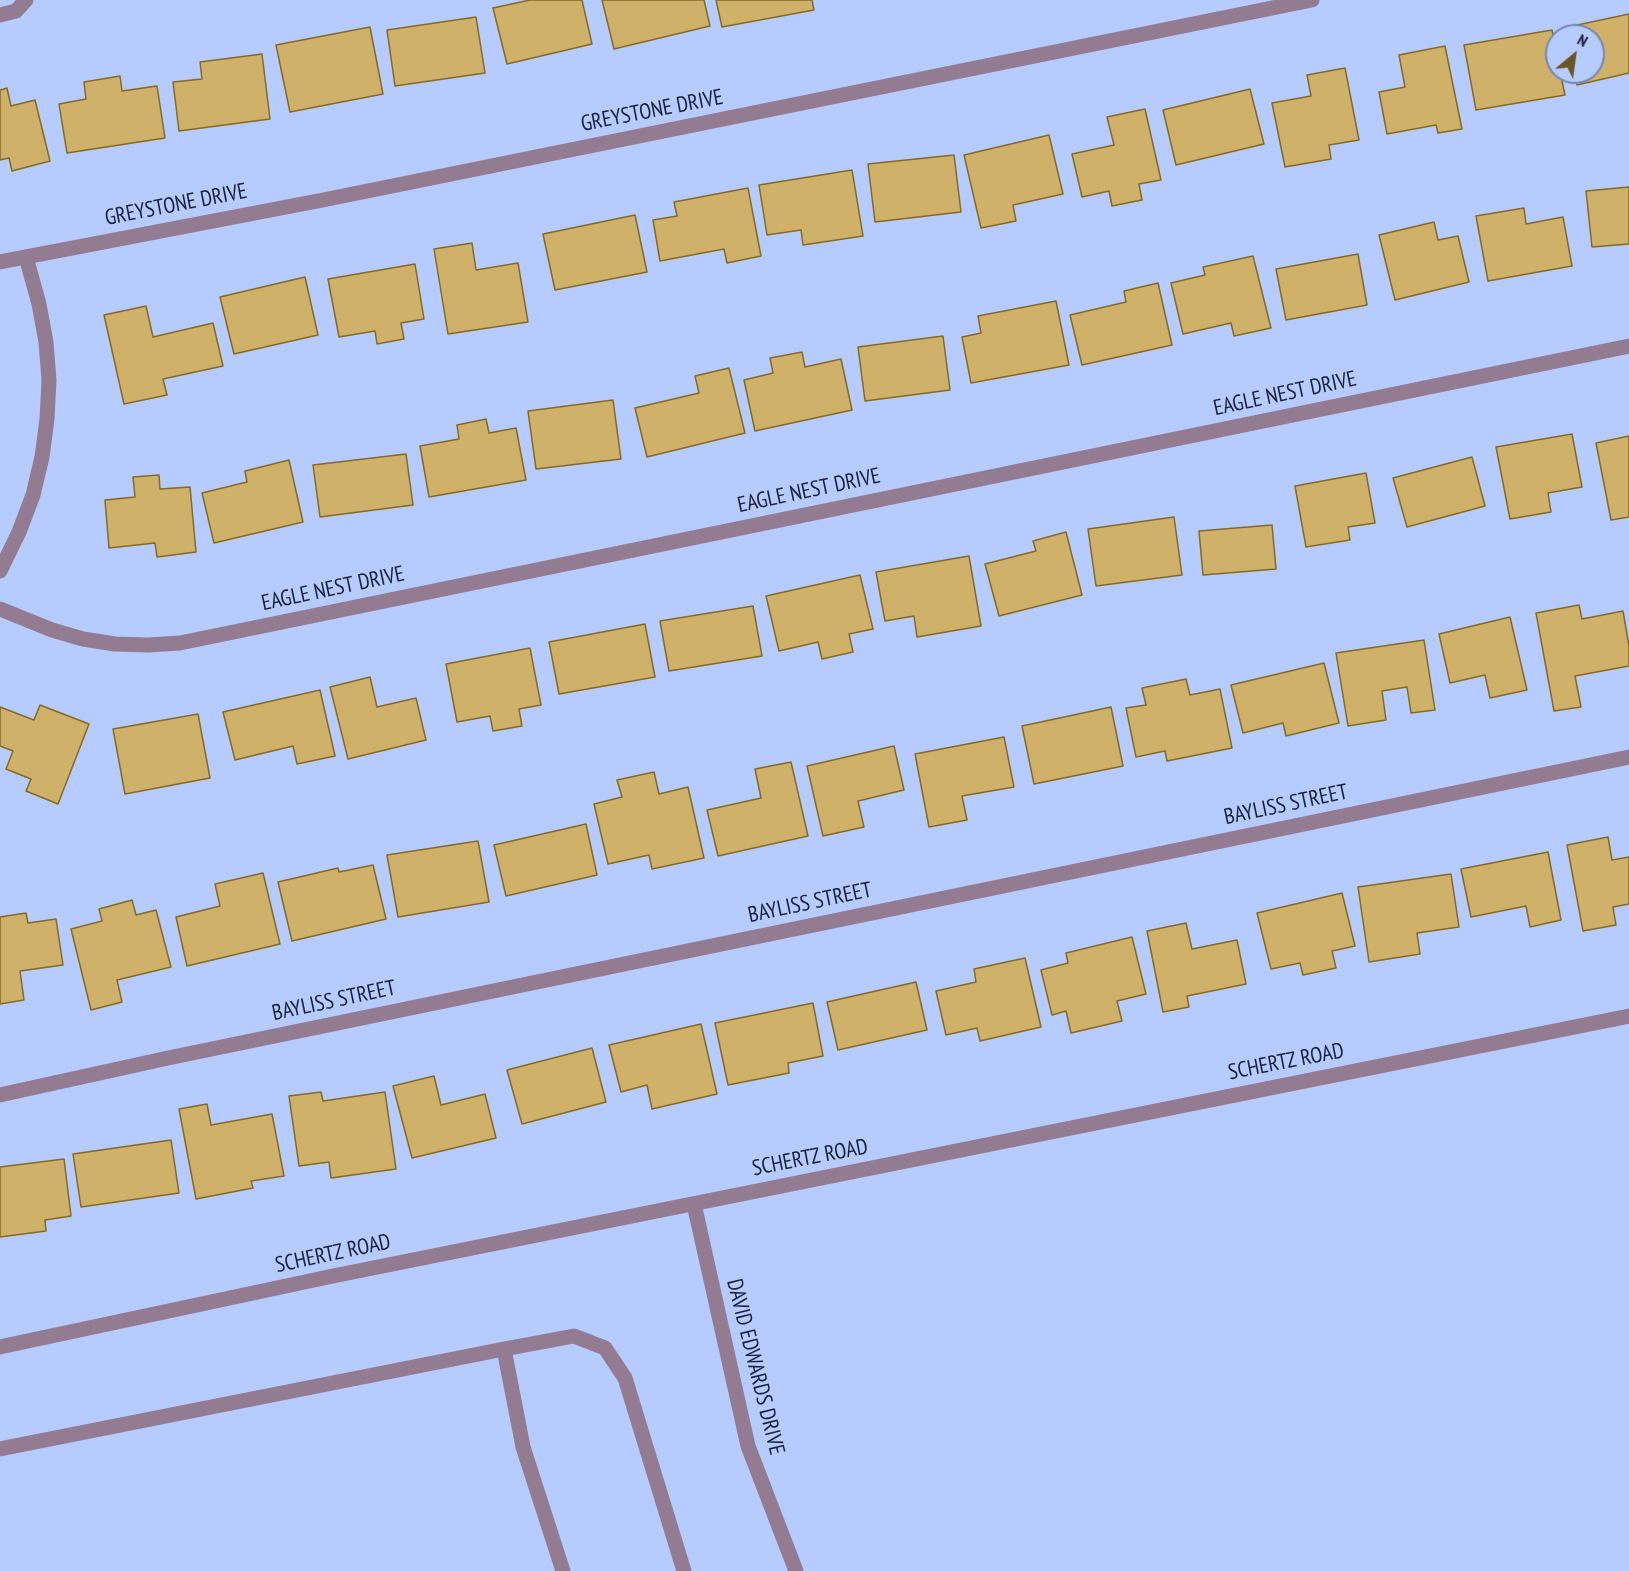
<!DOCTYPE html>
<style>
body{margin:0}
#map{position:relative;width:1629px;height:1571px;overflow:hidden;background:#b7ccfe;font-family:"PT Sans Narrow",sans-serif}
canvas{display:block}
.north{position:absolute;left:1545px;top:24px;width:60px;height:60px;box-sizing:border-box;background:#b7ccfe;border:2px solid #7788af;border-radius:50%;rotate:29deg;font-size:16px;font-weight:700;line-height:24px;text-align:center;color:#182138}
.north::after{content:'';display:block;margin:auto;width:21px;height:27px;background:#6a5625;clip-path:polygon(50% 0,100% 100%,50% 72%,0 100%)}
</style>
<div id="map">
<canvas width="1629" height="1571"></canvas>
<div class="north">N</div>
</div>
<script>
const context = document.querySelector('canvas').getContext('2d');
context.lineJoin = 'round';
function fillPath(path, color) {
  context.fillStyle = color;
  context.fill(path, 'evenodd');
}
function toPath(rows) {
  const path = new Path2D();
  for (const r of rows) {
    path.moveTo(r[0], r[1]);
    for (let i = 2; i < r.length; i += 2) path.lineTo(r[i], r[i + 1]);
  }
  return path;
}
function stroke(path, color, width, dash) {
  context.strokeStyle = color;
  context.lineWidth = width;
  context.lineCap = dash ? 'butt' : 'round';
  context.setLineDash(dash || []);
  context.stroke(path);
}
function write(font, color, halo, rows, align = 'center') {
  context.font = font + ' "PT Sans Narrow",sans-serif';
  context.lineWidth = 4.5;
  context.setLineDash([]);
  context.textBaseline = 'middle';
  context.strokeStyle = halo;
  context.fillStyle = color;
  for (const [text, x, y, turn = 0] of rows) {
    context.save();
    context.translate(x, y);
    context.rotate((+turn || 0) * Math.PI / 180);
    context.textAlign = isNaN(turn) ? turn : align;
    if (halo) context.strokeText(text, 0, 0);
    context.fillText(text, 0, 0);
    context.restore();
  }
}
const building = toPath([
 [530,0,582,0,592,44,507,64,493,8,530,0],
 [602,0,704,0,710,26,614,49,602,0],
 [716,0,812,0,814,10,722,27,716,0],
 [1629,14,1629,73,1577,85,1574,72,1593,72,1593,36,1565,36,1563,28,1629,14],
 [476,17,485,73,395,86,387,30,476,17],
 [370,27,383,94,290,112,276,45,370,27],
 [1552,30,1557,54,1557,72,1560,72,1565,95,1476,110,1464,45,1552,30],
 [1445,46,1462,129,1438,133,1436,125,1387,134,1379,92,1405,87,1399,55,1445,46],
 [262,54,270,119,179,131,173,82,202,79,200,62,262,54],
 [1345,68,1359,140,1329,145,1331,159,1285,167,1272,103,1311,96,1307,75,1345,68],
 [120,76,122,91,157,86,165,138,67,153,59,104,86,99,84,82,120,76],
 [7,88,11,106,35,100,50,161,12,171,9,158,0,160,0,90,7,88],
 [1250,89,1264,144,1176,165,1163,110,1250,89],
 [1145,109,1161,180,1139,184,1142,200,1112,206,1109,191,1082,197,1072,154,1114,145,1107,117,1145,109],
 [1049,135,1063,194,1013,205,1016,221,981,228,964,155,1049,135],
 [954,155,961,212,875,222,868,164,954,155],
 [852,170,863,236,803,245,801,230,767,235,759,185,852,170],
 [1629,187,1629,244,1592,247,1586,191,1629,187],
 [748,188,761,256,727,263,724,249,660,261,653,220,677,216,674,202,748,188],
 [1524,208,1526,224,1563,217,1572,266,1488,281,1476,216,1524,208],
 [635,215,647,272,555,290,543,234,635,215],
 [1434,222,1438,240,1458,236,1469,282,1395,300,1379,235,1434,222],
 [472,243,476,270,518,263,528,322,448,334,434,249,472,243],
 [1358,254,1367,305,1286,320,1276,269,1358,254],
 [1253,256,1271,328,1234,336,1231,323,1183,334,1171,283,1205,275,1203,267,1253,256],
 [415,264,424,319,401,323,404,339,377,344,375,331,339,337,328,279,415,264],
 [305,277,318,335,234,354,220,297,305,277],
 [1158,283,1172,345,1082,365,1070,315,1126,302,1124,291,1158,283],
 [1056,301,1069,365,971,383,962,337,981,333,978,316,1056,301],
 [146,306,153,337,213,323,223,366,163,379,167,395,124,404,104,315,146,306],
 [943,336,950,390,865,401,858,347,943,336],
 [802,352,805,367,841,359,852,410,755,431,744,380,773,373,770,358,802,352],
 [729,368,745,433,647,457,635,408,699,393,695,376,729,368],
 [613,400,621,459,536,469,528,411,613,400],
 [486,419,489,433,516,428,526,480,429,497,420,446,459,439,457,425,486,419],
 [1572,434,1582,487,1548,493,1551,512,1510,519,1496,447,1572,434],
 [1629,436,1629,517,1611,520,1596,443,1629,436],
 [406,454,413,505,320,517,313,465,406,454],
 [1472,457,1485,506,1407,527,1393,478,1472,457],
 [289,460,303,522,214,543,202,493,247,482,245,471,289,460],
 [1366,473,1375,523,1348,527,1350,540,1306,547,1295,486,1366,473],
 [159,475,160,489,190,487,196,552,157,557,155,543,109,548,105,500,135,497,133,477,159,475],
 [1174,517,1182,575,1096,586,1088,529,1174,517],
 [1272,525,1276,569,1203,575,1199,531,1272,525],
 [1066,532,1082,595,999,616,985,564,1036,551,1033,541,1066,532],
 [969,556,981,626,917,637,914,616,885,621,876,572,969,556],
 [860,575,873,629,849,634,853,652,822,659,818,642,779,651,766,596,860,575],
 [1579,605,1582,619,1623,611,1629,646,1629,666,1575,676,1581,707,1554,711,1536,613,1579,605],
 [753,606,762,656,669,671,660,621,753,606],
 [1510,617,1527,690,1490,698,1485,675,1450,683,1439,634,1510,617],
 [645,624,655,677,559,694,549,642,645,624],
 [1424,640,1435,710,1411,713,1407,687,1382,691,1386,720,1348,726,1336,653,1424,640],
 [530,648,541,705,519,709,522,726,493,731,490,716,457,722,446,664,530,648],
 [1324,663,1339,723,1286,736,1283,723,1243,733,1231,685,1324,663],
 [370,677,377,707,416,698,426,740,348,759,330,687,370,677],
 [1186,679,1190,695,1220,689,1232,748,1167,761,1165,751,1136,757,1126,708,1146,705,1142,688,1186,679],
 [320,690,335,756,297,764,293,746,235,760,223,712,320,690],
 [40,705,89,724,58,804,26,791,31,779,6,769,13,751,0,746,0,707,34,720,40,705],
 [1111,707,1123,766,1034,784,1022,726,1111,707],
 [198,714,210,778,125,794,113,729,198,714],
 [1004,737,1014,787,962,796,967,820,929,827,915,754,1004,737],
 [894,746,904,790,858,801,864,827,823,836,807,766,894,746],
 [791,762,808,836,718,856,707,810,761,798,755,769,791,762],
 [654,772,659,794,688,787,704,858,652,869,649,855,608,864,594,804,622,797,617,780,654,772],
 [586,824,597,875,506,896,494,845,586,824],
 [1608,837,1612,860,1629,857,1629,904,1613,907,1616,925,1583,931,1567,845,1608,837],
 [478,841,489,902,398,917,387,855,478,841],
 [1548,852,1561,920,1530,927,1526,906,1471,917,1461,869,1548,852],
 [373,865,386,919,292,941,278,882,338,868,339,872,373,865],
 [263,873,280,944,187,966,176,917,220,906,215,884,263,873],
 [1451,874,1459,927,1417,933,1420,954,1369,962,1358,887,1451,874],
 [1342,893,1355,946,1332,951,1336,968,1303,975,1300,963,1271,969,1257,913,1342,893],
 [132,900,136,915,156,910,171,967,117,980,122,1002,91,1010,71,929,102,921,99,909,132,900],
 [26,913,28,923,56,919,63,965,20,971,24,1000,0,1004,0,917,26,913],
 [1186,923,1192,949,1237,940,1246,984,1187,996,1189,1007,1163,1012,1147,931,1186,923],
 [1132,937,1146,994,1117,1001,1122,1021,1071,1033,1066,1011,1052,1015,1041,970,1068,963,1066,953,1132,937],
 [1025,958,1041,1027,980,1041,977,1028,946,1035,936,991,976,982,974,969,1025,958],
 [916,982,927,1030,838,1050,827,1002,916,982],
 [813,1003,823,1056,788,1063,789,1073,728,1085,715,1023,813,1003],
 [701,1024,717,1094,652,1109,647,1085,621,1092,609,1045,701,1024],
 [592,1048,606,1102,522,1124,507,1070,592,1048],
 [434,1076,441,1105,485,1094,496,1138,412,1158,393,1086,434,1076],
 [321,1092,323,1101,385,1092,396,1169,331,1178,329,1162,299,1166,289,1096,321,1092],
 [207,1104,211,1125,272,1114,284,1176,251,1181,253,1188,196,1199,179,1109,207,1104],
 [171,1140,179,1193,81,1207,73,1154,171,1140],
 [64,1159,71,1216,45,1220,46,1231,0,1237,0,1167,64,1159]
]);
fillPath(building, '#cfb16a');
stroke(building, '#846a25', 1.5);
stroke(toPath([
 [0,15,16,11,26,0],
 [0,262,323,200,1312,0],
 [0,571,19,532,33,495,42,457,47,419,49,380,46,342,39,304,26,257],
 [0,609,52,630,83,639,115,644,148,645,180,643,1629,346],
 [0,1095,168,1058,1629,757],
 [694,1204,748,1446,796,1571],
 [0,1347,333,1276,1629,1016],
 [0,1449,504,1349],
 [563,1571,523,1447,504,1349,574,1336,605,1348,625,1378,684,1571]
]), '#937c92', 15);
write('22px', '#182138', '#b7ccfe', [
 ["GREYSTONE DRIVE",652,111,-11],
 ["GREYSTONE DRIVE",176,205,-11],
 ["EAGLE NEST DRIVE",1285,394,-12],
 ["EAGLE NEST DRIVE",809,491,-12],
 ["EAGLE NEST DRIVE",333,589,-12],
 ["BAYLISS STREET",1286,805,-12],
 ["BAYLISS STREET",810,903,-12],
 ["BAYLISS STREET",334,1001,-12],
 ["SCHERTZ ROAD",1286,1062,-11],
 ["SCHERTZ ROAD",810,1158,-11],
 ["SCHERTZ ROAD",333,1254,-12],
 ["DAVID EDWARDS DRIVE",755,1367,76]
]);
</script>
